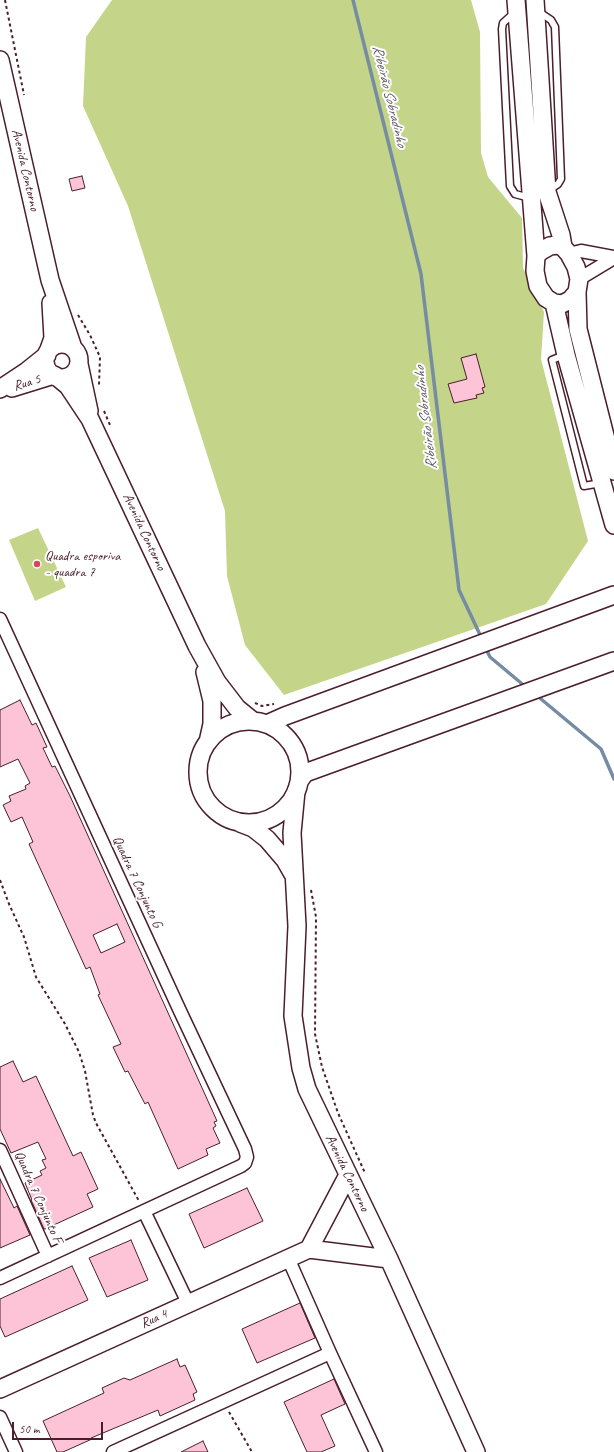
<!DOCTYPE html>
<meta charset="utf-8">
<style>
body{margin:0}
#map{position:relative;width:614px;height:1452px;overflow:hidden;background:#fff;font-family:Caveat,sans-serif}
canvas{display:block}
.scale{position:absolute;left:12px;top:1422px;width:91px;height:18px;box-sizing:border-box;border:2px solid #4a1f2b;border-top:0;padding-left:5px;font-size:12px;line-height:14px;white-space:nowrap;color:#4a1f2b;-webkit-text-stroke:3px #fff;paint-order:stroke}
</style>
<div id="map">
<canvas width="614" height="1452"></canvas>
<div class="scale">50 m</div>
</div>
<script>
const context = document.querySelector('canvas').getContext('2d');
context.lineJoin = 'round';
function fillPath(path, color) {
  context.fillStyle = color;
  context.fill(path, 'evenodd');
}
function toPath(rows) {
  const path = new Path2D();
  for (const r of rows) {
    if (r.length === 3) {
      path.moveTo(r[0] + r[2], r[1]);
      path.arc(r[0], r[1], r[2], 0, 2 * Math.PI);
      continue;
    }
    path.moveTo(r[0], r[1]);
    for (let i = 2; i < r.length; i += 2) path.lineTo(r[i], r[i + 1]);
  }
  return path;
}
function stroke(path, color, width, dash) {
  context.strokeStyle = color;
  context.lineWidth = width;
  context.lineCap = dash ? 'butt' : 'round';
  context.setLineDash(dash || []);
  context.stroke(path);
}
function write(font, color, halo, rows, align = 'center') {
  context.font = font + ' Caveat,sans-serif';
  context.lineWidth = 4;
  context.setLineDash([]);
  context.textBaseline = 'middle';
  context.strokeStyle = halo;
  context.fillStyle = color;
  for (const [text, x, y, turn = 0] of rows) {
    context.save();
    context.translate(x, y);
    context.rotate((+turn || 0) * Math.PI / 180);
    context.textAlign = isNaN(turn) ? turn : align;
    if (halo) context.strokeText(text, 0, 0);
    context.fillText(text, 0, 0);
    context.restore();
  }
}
fillPath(toPath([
 [112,0,471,0,480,32,481,153,488,177,522,218,523,268,544,312,541,359,588,541,546,604,284,695,245,645,227,576,225,511,128,206,83,106,86,37],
 [38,528,66,587,35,601,9,540]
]), '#c4d488');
stroke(toPath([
 [353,0,421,274,459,590,482,639],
 [485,647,490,657,527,688],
 [535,694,601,749,614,779]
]), '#758ca3', 3.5);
const building = toPath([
 [82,176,85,188,72,191,69,179,82,176],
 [476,354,485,387,482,388,484,393,476,395,477,398,454,403,448,384,467,379,461,358,476,354],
 [20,700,32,725,36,723,47,747,43,748,52,767,55,766,70,796,217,1121,214,1122,216,1126,213,1128,220,1143,206,1149,208,1155,178,1169,148,1102,145,1104,128,1071,125,1072,113,1047,121,1044,98,995,100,994,90,967,86,969,29,844,33,842,22,817,11,822,3,805,11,801,9,796,26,789,25,786,30,783,18,759,0,767,0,710,20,700],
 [117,924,125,942,101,953,93,935,117,924],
 [13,1061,23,1082,36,1076,73,1156,81,1152,98,1189,87,1194,93,1207,45,1229,44,1229,31,1200,32,1200,25,1183,42,1175,40,1171,46,1168,42,1160,46,1159,38,1142,11,1153,0,1129,0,1067,13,1061],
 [0,1179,14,1208,17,1206,30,1235,0,1248,0,1179],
 [247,1188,263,1221,204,1248,189,1214,247,1188],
 [131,1240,148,1280,107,1297,89,1258,131,1240],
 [72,1266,88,1300,5,1337,0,1326,0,1299,72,1266],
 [300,1303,315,1338,257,1363,242,1329,300,1303],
 [177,1359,180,1367,185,1365,197,1392,193,1394,195,1400,160,1416,158,1410,91,1438,92,1439,63,1452,57,1452,43,1421,104,1393,102,1388,124,1378,130,1380,177,1359],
 [334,1379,345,1404,321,1415,335,1446,321,1452,307,1452,284,1402,334,1379],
 [203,1441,208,1452,181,1452,203,1441]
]);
fillPath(building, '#fdc4d8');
stroke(building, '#4a1f2b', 1);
const lane = toPath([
 [539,12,551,20,555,27,561,179,558,184,548,191],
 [514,13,503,23,502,29,510,186,515,194,530,198],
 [564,355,552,360,584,486,601,483]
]);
const street = toPath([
 [569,254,581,251,614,257],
 [579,279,614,258],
 [0,619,180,1011,245,1149,247,1157,245,1163,241,1166,0,1278],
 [0,1150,48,1256],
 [144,1211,188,1303],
 [288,1258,330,1353,376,1452],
 [0,1417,16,1452],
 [113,1452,330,1353]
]);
const secondary = toPath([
 [516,0,536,256],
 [535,0,547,192,561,235,563,247,569,254,576,267,579,279,577,292,570,300,562,304,554,303,546,298,538,286,535,271,536,256,541,251,550,246,557,245,563,247],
 [0,60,50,280,73,348],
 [577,292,578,329,614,471],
 [554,303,566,355,614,525],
 [62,361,17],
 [48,352,53,338,51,303],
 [79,364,89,411],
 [56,376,68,386,90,419,197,646,217,682,237,708,253,721],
 [12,388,54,375],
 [0,389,27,371,47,355],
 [205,672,212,701,212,724,208,742],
 [249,772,51],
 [267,724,285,716,614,595],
 [300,780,305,773,614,661],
 [296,791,292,833,297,926,293,1016,301,1068,307,1089,389,1259,476,1452],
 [240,823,253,828,267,839,285,860,293,874],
 [309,1249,348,1175],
 [0,1389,309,1249,389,1259]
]);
stroke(lane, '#4a1f2b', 9);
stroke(street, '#4a1f2b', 15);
stroke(secondary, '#4a1f2b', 20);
stroke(toPath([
 [5,0,24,95],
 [78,315,90,335,100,357,99,385],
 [104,411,110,425],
 [255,703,262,706,274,704],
 [288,729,296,742,303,759],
 [0,880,9,904,24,937,36,977,65,1024,79,1052,85,1071,93,1115,96,1123,139,1201],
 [311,890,316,917,315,1034,322,1067,338,1113,365,1173],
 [229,1412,252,1452]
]), '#4a1f2b', 2, [3, 3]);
stroke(lane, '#fff', 6);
stroke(street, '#fff', 12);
stroke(secondary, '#fff', 17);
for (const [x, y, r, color] of [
 [37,564,4,"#d1495b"]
]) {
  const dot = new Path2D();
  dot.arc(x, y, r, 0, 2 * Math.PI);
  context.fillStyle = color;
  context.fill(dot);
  stroke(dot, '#fff', 1.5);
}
write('14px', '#4a1f2b', '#fff', [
 ["Avenida Contorno",25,170,77],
 ["Rua 5",27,383,-17],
 ["Avenida Contorno",144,532,65],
 ["Quadra 7 Conjunto G",137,882,65],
 ["Avenida Contorno",347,1173,64],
 ["Quadra 7 Conjunto F",38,1197,66],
 ["Rua 4",154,1319,-24]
]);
write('14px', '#4a1f2b', '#fff', [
 ["Quadra esporiva",45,556],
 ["- quadra 7",45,572]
], 'left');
write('italic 15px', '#5f5567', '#fff', [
 ["Ribeirão Sobradinho",389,96,76],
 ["Ribeirão Sobradinho",426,418,-97]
]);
</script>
